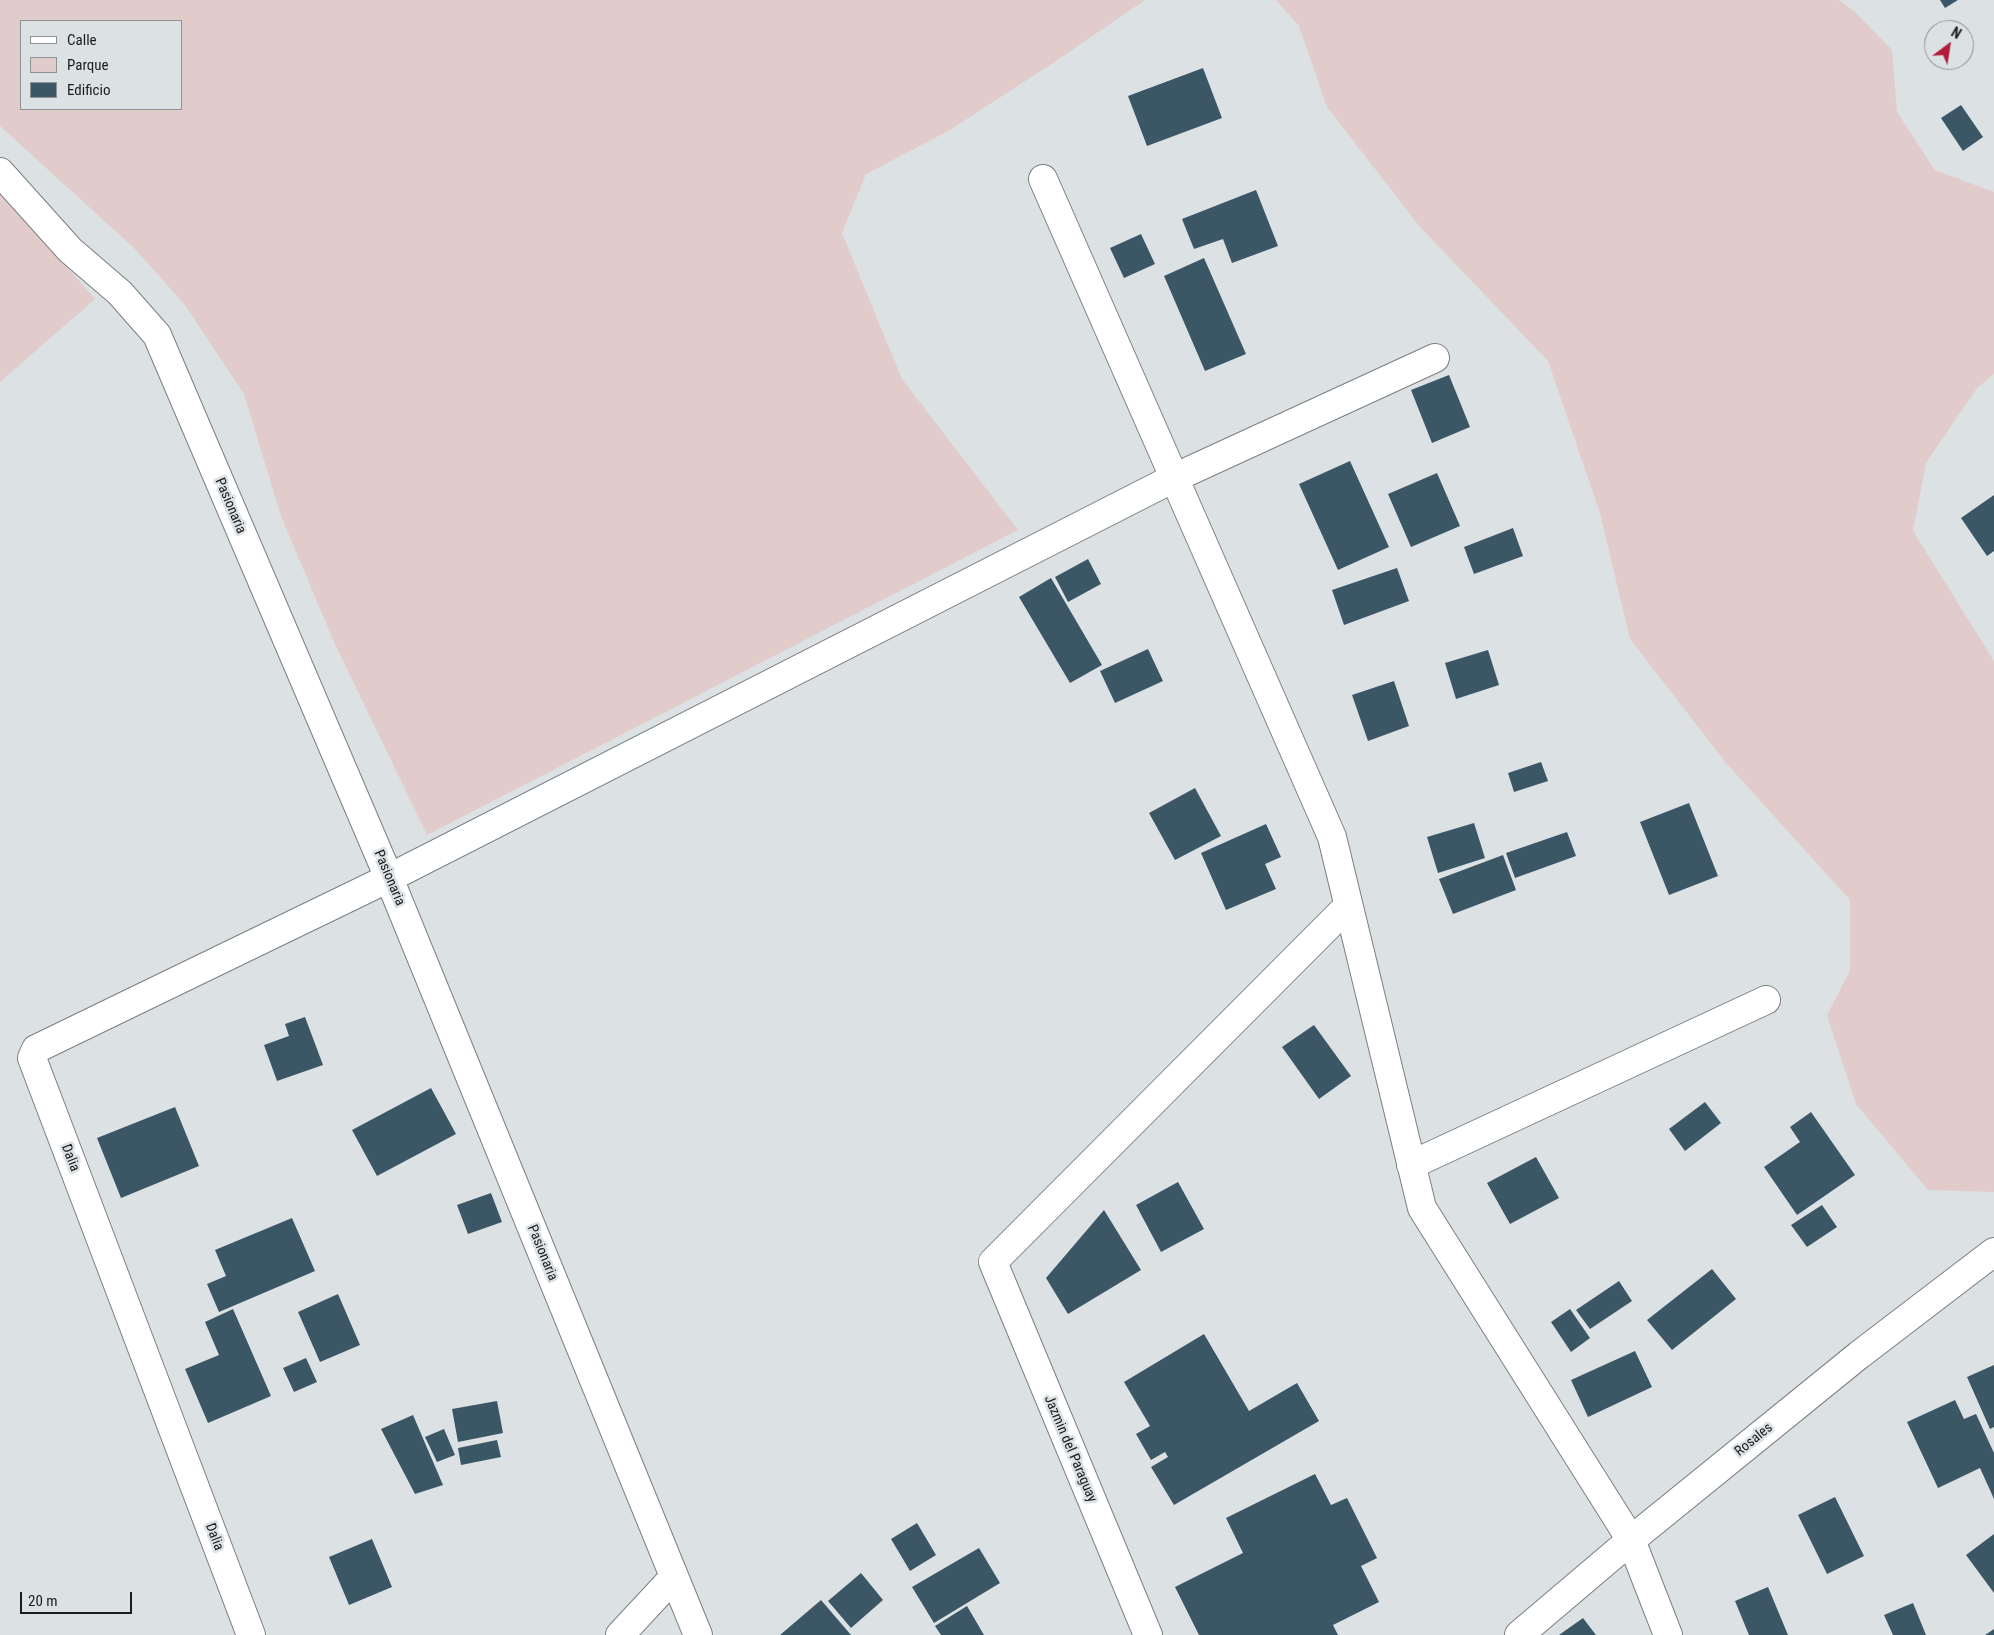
<!DOCTYPE html>
<style>
body{margin:0}
#map{position:relative;width:1994px;height:1635px;overflow:hidden;background:#dce1e4;font-family:"Roboto Condensed",sans-serif}
canvas{display:block}
.legend{position:absolute;left:20px;top:20px;width:162px;height:90px;box-sizing:border-box;background:#dce1e4;border:1px solid #8e9294;margin:0;padding:6px 9px;list-style:none;font-size:15px;color:#191b1c}
.legend li{display:flex;align-items:center;gap:10px;height:25px}
.legend b{width:25px;border:1px solid #8e9294}
.north{position:absolute;left:1924px;top:20px;width:50px;height:50px;box-sizing:border-box;background:#dce1e4;border:1px solid #8e9294;border-radius:50%;rotate:31deg;font-size:14px;font-weight:700;line-height:20px;text-align:center;color:#191b1c}
.north::after{content:'';display:block;margin:auto;width:18px;height:22px;background:#b11d3a;clip-path:polygon(50% 0,100% 100%,50% 72%,0 100%)}
.scale{position:absolute;left:20px;top:1592px;width:112px;height:22px;box-sizing:border-box;border:2px solid #191b1c;border-top:0;padding-left:6px;font-size:15px;line-height:18px;white-space:nowrap;color:#191b1c;-webkit-text-stroke:4px #dce1e4;paint-order:stroke}
</style>
<div id="map">
<canvas width="1994" height="1635"></canvas>
<ul class="legend">
<li><b style="height:6px;background:#fff"></b>Calle</li>
<li><b style="height:14px;background:#e2cbcb"></b>Parque</li>
<li><b style="height:14px;background:#3b5766"></b>Edificio</li>
</ul>
<div class="north">N</div>
<div class="scale">20 m</div>
</div>
<script>
const context = document.querySelector('canvas').getContext('2d');
context.lineJoin = 'round';
function fillPath(path, color) {
  context.fillStyle = color;
  context.fill(path, 'evenodd');
}
function toPath(rows) {
  const path = new Path2D();
  for (const r of rows) {
    path.moveTo(r[0], r[1]);
    for (let i = 2; i < r.length; i += 2) path.lineTo(r[i], r[i + 1]);
  }
  return path;
}
function stroke(path, color, width, dash) {
  context.strokeStyle = color;
  context.lineWidth = width;
  context.lineCap = dash ? 'butt' : 'round';
  context.setLineDash(dash || []);
  context.stroke(path);
}
function write(font, color, halo, rows, align = 'center') {
  context.font = font + ' "Roboto Condensed",sans-serif';
  context.lineWidth = 5;
  context.setLineDash([]);
  context.textBaseline = 'middle';
  context.strokeStyle = halo;
  context.fillStyle = color;
  for (const [text, x, y, turn = 0] of rows) {
    context.save();
    context.translate(x, y);
    context.rotate((+turn || 0) * Math.PI / 180);
    context.textAlign = isNaN(turn) ? turn : align;
    if (halo) context.strokeText(text, 0, 0);
    context.fillText(text, 0, 0);
    context.restore();
  }
}
fillPath(toPath([
 [0,0,1145,0,1056,61,950,130,866,174,842,233,902,379,1018,530,427,835,334,642,281,516,244,394,185,305,134,248,0,126],
 [181,21,181,109,21,109,21,21],
 [1276,0,1839,0,1855,12,1892,50,1897,112,1935,170,1994,192,1994,374,1977,388,1926,463,1913,531,1994,661,1994,1192,1928,1190,1856,1104,1827,1015,1850,970,1850,900,1726,763,1630,639,1600,513,1548,361,1420,227,1327,107,1299,26],
 [0,190,95,299,0,382]
]), '#e2cbcb');
fillPath(toPath([
 [1940,0,1958,0,1945,8],
 [1203,68,1222,118,1147,146,1128,96],
 [1961,105,1983,137,1963,151,1941,118],
 [1256,190,1278,246,1232,263,1223,239,1194,249,1182,219],
 [1141,234,1155,264,1124,278,1110,248],
 [1204,258,1246,354,1205,371,1164,276],
 [1449,375,1470,427,1432,443,1411,390],
 [1350,461,1389,547,1338,570,1299,484],
 [1437,473,1460,526,1411,547,1388,494],
 [1994,495,1994,551,1987,556,1961,518],
 [1513,528,1523,556,1474,574,1464,547],
 [1088,559,1101,584,1068,602,1055,577],
 [1397,568,1409,601,1344,625,1332,590],
 [1051,578,1102,665,1070,683,1019,597],
 [1148,649,1163,681,1115,703,1100,671],
 [1488,650,1499,685,1456,699,1445,663],
 [1394,681,1409,726,1368,741,1352,695],
 [1541,762,1548,781,1514,792,1508,773],
 [1195,788,1221,836,1175,860,1149,813],
 [1689,803,1718,876,1669,895,1640,822],
 [1474,823,1485,858,1438,873,1427,837],
 [1266,824,1281,857,1265,864,1276,889,1226,910,1201,853],
 [1567,832,1576,856,1515,878,1506,853],
 [1503,855,1516,890,1453,914,1439,879],
 [305,1017,323,1065,277,1081,264,1045,289,1036,285,1024],
 [1314,1025,1351,1076,1319,1099,1282,1047],
 [431,1088,456,1134,377,1176,352,1130],
 [1705,1102,1721,1123,1685,1151,1669,1129],
 [175,1107,199,1166,121,1198,97,1138],
 [1811,1112,1855,1175,1797,1215,1764,1167,1800,1142,1790,1127],
 [1536,1157,1559,1198,1510,1224,1487,1183],
 [1178,1182,1204,1229,1161,1252,1136,1205],
 [491,1193,502,1222,468,1234,457,1205],
 [1822,1205,1837,1227,1807,1247,1791,1225],
 [1104,1210,1141,1270,1068,1314,1046,1278],
 [292,1218,315,1271,219,1312,207,1284,226,1276,215,1250],
 [1712,1269,1736,1299,1672,1350,1647,1320],
 [1619,1281,1632,1301,1590,1329,1576,1310],
 [338,1294,360,1345,320,1362,298,1312],
 [233,1309,271,1396,208,1423,185,1369,219,1355,205,1322],
 [1570,1309,1590,1338,1571,1352,1551,1322],
 [1204,1334,1249,1411,1297,1383,1319,1421,1174,1505,1151,1467,1168,1457,1165,1452,1151,1460,1136,1434,1150,1426,1124,1382],
 [1635,1351,1652,1387,1588,1417,1571,1380],
 [306,1358,317,1382,294,1392,283,1368],
 [1994,1365,1994,1427,1990,1429,1967,1377],
 [1955,1400,1964,1419,1976,1414,1994,1453,1994,1499,1980,1468,1938,1488,1907,1422],
 [497,1401,503,1433,458,1442,452,1409],
 [413,1415,443,1485,415,1494,381,1429],
 [444,1429,455,1455,437,1462,425,1437],
 [497,1440,501,1457,461,1465,458,1448],
 [1315,1474,1331,1505,1347,1498,1377,1558,1361,1566,1379,1602,1333,1625,1338,1635,1199,1635,1175,1587,1243,1553,1226,1518],
 [1835,1497,1864,1556,1827,1574,1798,1515],
 [917,1523,936,1555,910,1571,891,1539],
 [1994,1534,1994,1593,1966,1555],
 [372,1539,392,1587,349,1605,329,1557],
 [979,1548,1000,1583,934,1623,912,1587],
 [861,1573,883,1600,851,1628,828,1601],
 [1768,1587,1788,1635,1749,1635,1735,1601],
 [821,1600,851,1635,780,1635],
 [1913,1603,1926,1635,1893,1635,1884,1615],
 [967,1606,984,1635,941,1635,935,1626],
 [1583,1618,1596,1635,1559,1635],
 [1994,1629,1994,1635,1985,1635]
]), '#3b5766');
const minor = toPath([
 [0,172,70,250,120,293,157,335,389,878,698,1635],
 [1043,179,1332,837,1422,1208,1631,1540,1668,1635],
 [1411,1165,1766,1000],
 [251,1635,32,1058,36,1049,389,878,1174,478,1435,358],
 [620,1635,673,1578],
 [1148,1635,993,1262,1348,906],
 [1519,1635,1631,1540,1859,1355,1994,1252]
]);
stroke(minor, '#7b7f82', 30);
stroke(minor, '#fff', 28);
write('14px', '#191b1c', '#dce1e4', [
 ["Pasionaria",230,506,67],
 ["Pasionaria",389,878,67],
 ["Dalia",70,1158,69],
 ["Pasionaria",542,1253,68],
 ["Rosales",1754,1440,-39],
 ["Jazmin del Paraguay",1070,1449,67],
 ["Dalia",214,1537,69]
]);
</script>
